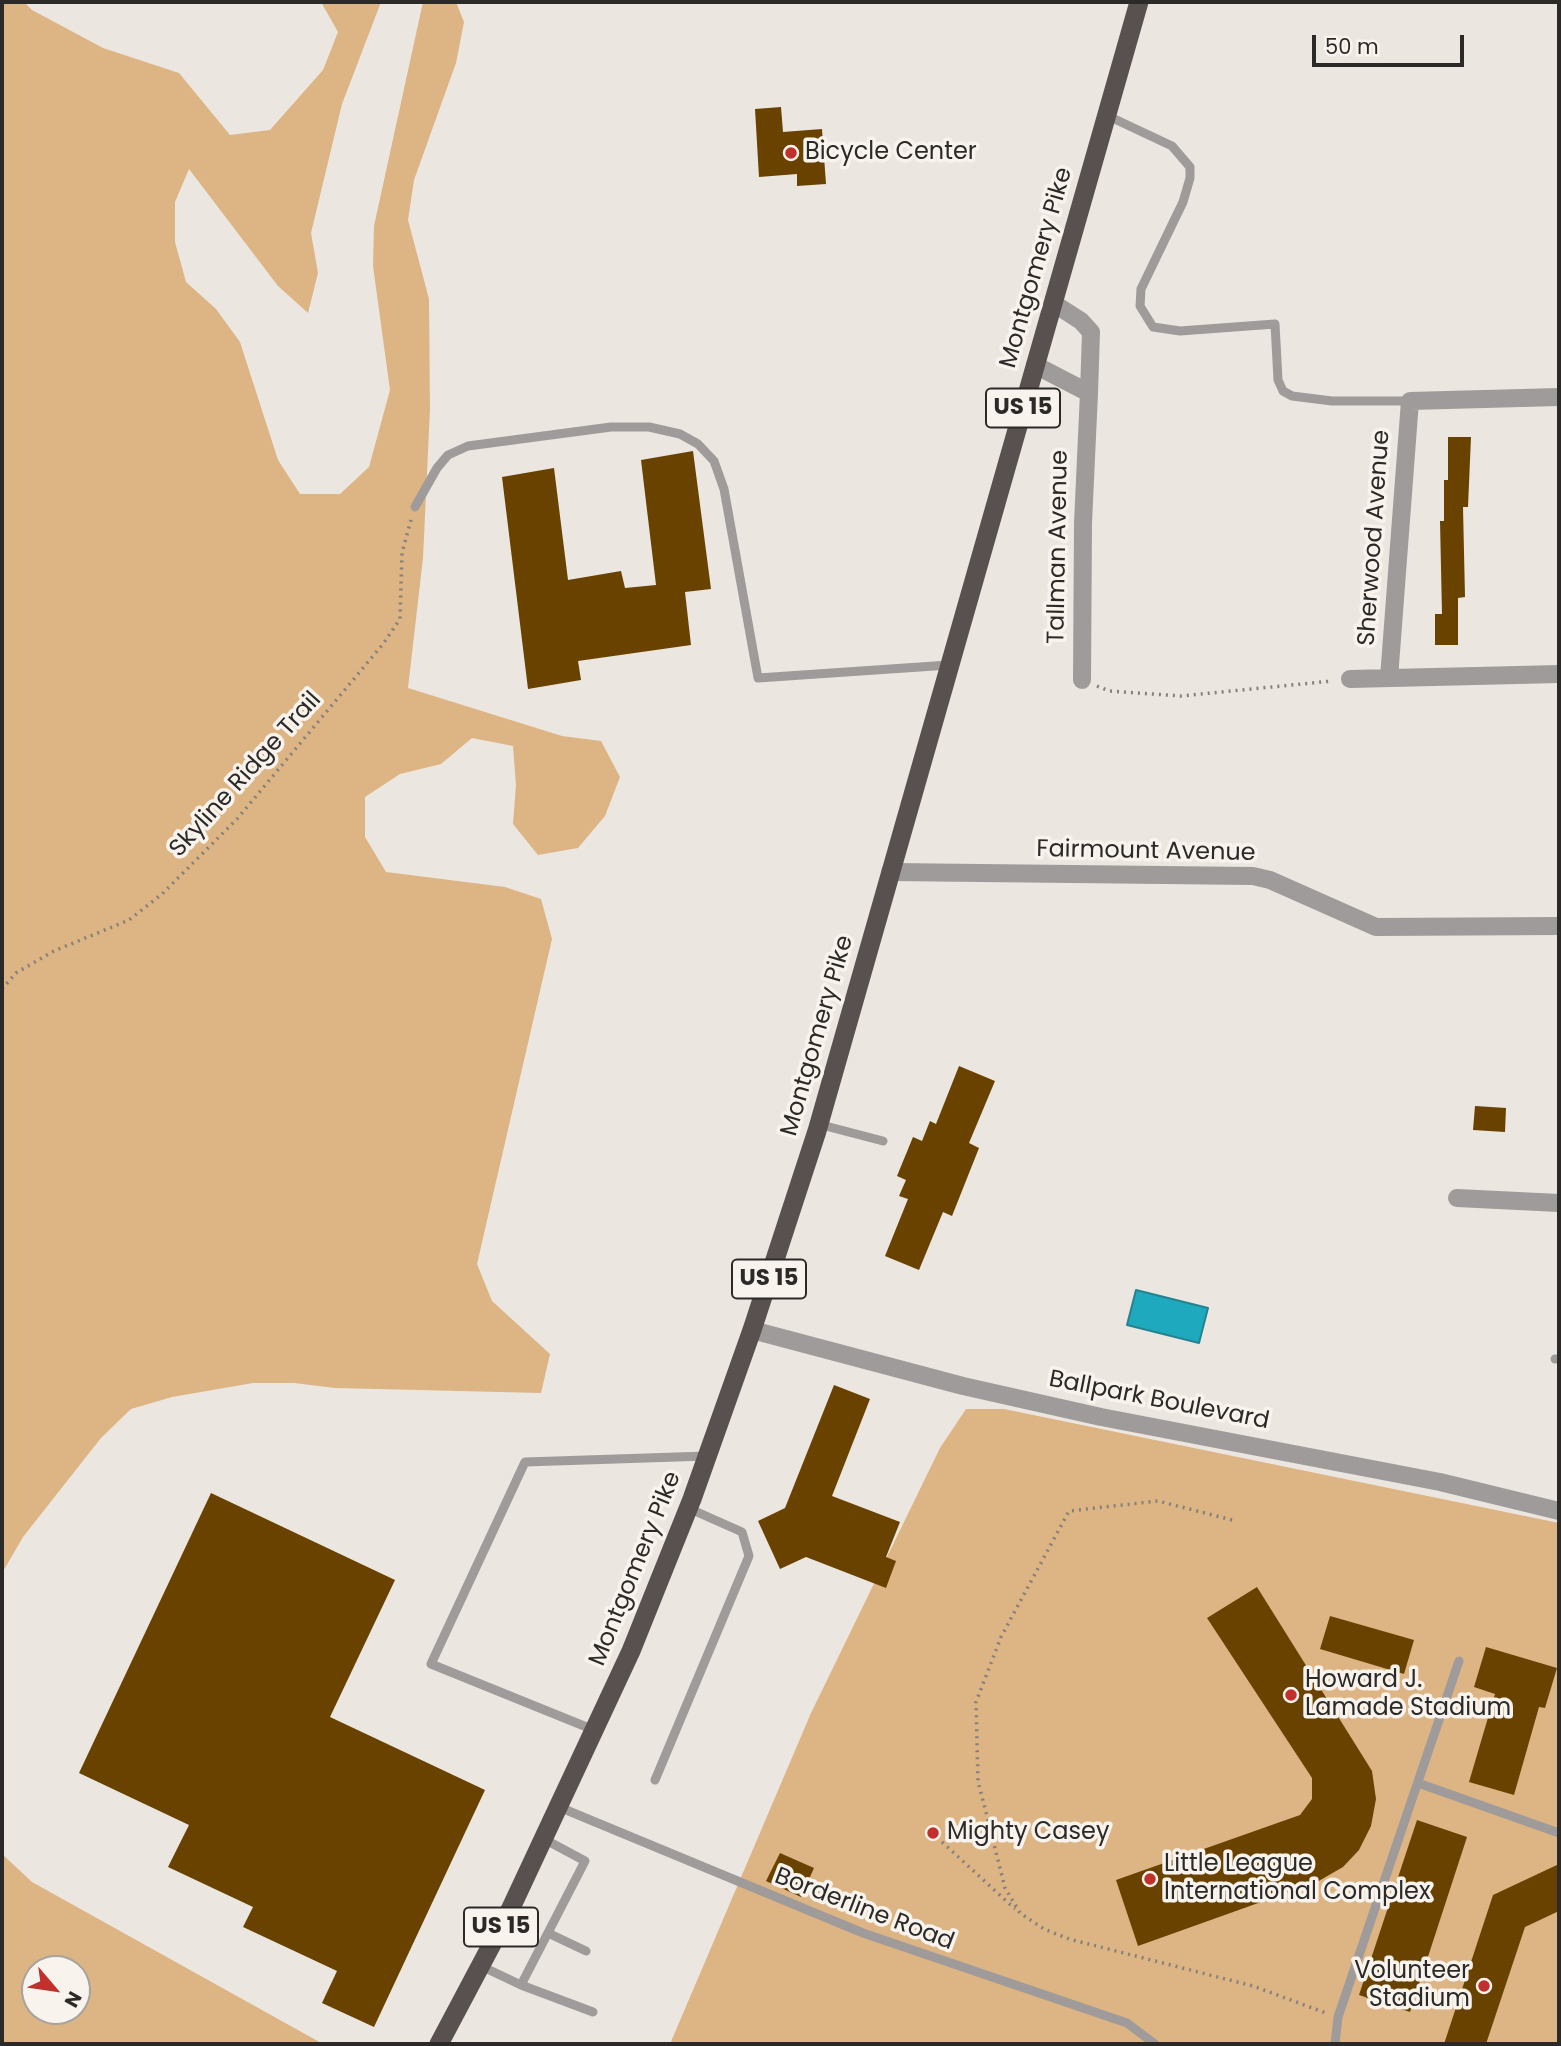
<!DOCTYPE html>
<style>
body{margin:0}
#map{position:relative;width:1561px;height:2046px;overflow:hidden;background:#ece6e0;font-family:Poppins,sans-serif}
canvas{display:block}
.frame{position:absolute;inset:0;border:4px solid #2c2a28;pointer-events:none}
.north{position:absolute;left:21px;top:1955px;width:70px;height:70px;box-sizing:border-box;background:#f9f3ed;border:2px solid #a7a39e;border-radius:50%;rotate:119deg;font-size:19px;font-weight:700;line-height:28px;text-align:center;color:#2c2a28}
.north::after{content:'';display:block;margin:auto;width:24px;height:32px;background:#c0312e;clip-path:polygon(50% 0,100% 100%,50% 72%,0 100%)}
.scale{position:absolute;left:1312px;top:35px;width:152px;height:32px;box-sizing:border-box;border:4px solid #2c2a28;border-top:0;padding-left:9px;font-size:21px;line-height:24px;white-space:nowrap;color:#2c2a28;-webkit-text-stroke:5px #f9f3ed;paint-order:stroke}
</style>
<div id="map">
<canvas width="1561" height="2046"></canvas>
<div class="frame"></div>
<div class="north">N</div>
<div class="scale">50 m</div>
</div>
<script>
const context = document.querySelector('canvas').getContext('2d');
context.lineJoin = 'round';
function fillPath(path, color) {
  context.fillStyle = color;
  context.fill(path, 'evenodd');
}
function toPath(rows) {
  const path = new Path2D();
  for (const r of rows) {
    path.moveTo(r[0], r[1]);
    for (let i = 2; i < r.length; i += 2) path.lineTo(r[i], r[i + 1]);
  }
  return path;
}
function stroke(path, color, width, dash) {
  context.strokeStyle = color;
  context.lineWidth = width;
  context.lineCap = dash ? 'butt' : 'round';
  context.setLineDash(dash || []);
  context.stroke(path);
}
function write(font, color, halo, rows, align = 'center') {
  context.font = font + ' Poppins,sans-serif';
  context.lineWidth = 7;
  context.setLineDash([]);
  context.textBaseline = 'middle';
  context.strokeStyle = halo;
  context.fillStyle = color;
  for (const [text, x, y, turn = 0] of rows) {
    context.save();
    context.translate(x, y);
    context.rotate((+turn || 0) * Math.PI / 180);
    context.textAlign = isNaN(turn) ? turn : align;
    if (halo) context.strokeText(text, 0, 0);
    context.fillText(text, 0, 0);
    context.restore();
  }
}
fillPath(toPath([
 [2,2,24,2,32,10,103,48,179,73,230,135,270,130,323,70,338,32,321,2,381,2,342,104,311,233,318,273,308,313,278,286,189,169,175,202,175,242,186,282,216,309,240,342,278,460,300,494,340,494,369,467,390,390,373,266,374,226,423,2,456,2,464,22,456,63,414,180,408,220,429,299,430,409,423,558,408,688,562,736,601,741,620,777,605,816,578,848,538,855,513,824,516,785,513,746,472,738,441,764,400,774,365,797,365,837,386,872,505,887,541,899,552,939,477,1264,492,1301,550,1354,541,1393,335,1388,294,1383,253,1383,172,1397,131,1409,101,1438,23,1537,2,1573],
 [966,1409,1004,1409,1559,1523,1559,2044,670,2044,811,1713,940,1448],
 [2,1854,32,1882,323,2044,2,2044],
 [77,1969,77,2011,35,2011,35,1969]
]), '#ddb483');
const water = toPath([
 [1136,1290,1208,1308,1199,1343,1127,1325,1136,1290]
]);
fillPath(water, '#1fa9be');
stroke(water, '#238391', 2);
fillPath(toPath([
 [781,107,783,132,822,129,826,184,797,186,797,174,759,177,755,109],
 [1448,437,1471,437,1468,507,1463,507,1465,597,1458,598,1458,645,1435,645,1435,614,1442,614,1440,521,1444,521,1444,480,1448,480],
 [693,451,711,589,685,592,691,645,578,661,581,680,528,689,502,477,554,468,568,580,621,571,625,588,656,585,641,460],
 [959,1066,995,1081,969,1143,979,1148,952,1216,943,1212,919,1270,885,1256,908,1199,899,1196,906,1180,897,1176,913,1137,922,1141,930,1121,936,1124],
 [1475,1106,1506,1108,1505,1132,1473,1130],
 [834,1385,870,1399,832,1496,900,1522,886,1557,896,1561,886,1588,806,1557,780,1569,758,1521,785,1508],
 [211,1493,395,1580,330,1717,485,1790,374,2027,322,2003,337,1971,243,1927,253,1907,168,1867,189,1825,79,1773],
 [1257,1587,1372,1771,1376,1799,1371,1826,1359,1850,1343,1867,1317,1882,1138,1946,1116,1880,1300,1815,1312,1799,1312,1778,1207,1618],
 [1330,1616,1414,1640,1404,1674,1320,1649],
 [1486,1647,1557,1668,1545,1708,1539,1707,1514,1795,1469,1782,1495,1694,1474,1687],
 [1417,1820,1467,1837,1410,2012,1359,1995],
 [780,1853,814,1868,801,1897,766,1881],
 [1559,1864,1559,1911,1525,1927,1486,2044,1444,2044,1493,1895]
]), '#694200');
stroke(toPath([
 [1097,686,1109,691,1181,696,1332,681],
 [2,989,16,973,54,951,129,920,162,894,237,819,383,644,400,619,402,553,411,520],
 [1232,1520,1158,1501,1069,1511,1001,1637,976,1702,978,1781,1005,1888,1020,1913,1044,1929,1069,1939,1253,1986,1326,2013],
 [942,1842,1015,1909]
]), '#84807c', 3.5, [2, 5]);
stroke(toPath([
 [1106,115,1172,146,1190,167,1190,178,1183,202,1141,289,1140,306,1153,327,1180,331,1275,324,1278,380,1283,391,1292,396,1332,401,1410,401],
 [415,507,437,468,448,455,468,446,611,427,649,427,680,434,698,444,714,461,724,489,758,678,949,665],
 [818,1124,883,1141],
 [1555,1359,1559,1359],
 [594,1730,431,1664,525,1462,707,1456],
 [655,1780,749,1556,742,1532,688,1508],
 [1418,1783,1559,1833],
 [559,1807,863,1933,1127,2023,1155,2044],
 [548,1933,586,1951],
 [481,1966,521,1985,585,1861,544,1839],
 [521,1985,593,2012],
 [1335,2044,1338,2017,1459,1661]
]), '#9f9b9a', 9);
stroke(toPath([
 [1053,303,1081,321,1091,332,1089,393],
 [1035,365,1089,393,1083,523,1082,680],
 [1389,678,1410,401,1559,397],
 [1350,679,1559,674],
 [890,872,1253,876,1270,880,1376,927,1559,926],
 [1457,1198,1559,1203],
 [752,1330,963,1386,1101,1417,1440,1482,1559,1511]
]), '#9f9b9a', 18);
stroke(toPath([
 [439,2044,510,1910,631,1651,692,1499,752,1330,817,1131,1139,2]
]), '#58514f', 19);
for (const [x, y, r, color] of [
 [791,153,7,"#c0312e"],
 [1291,1695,7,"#c0312e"],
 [933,1833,7,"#c0312e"],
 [1150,1879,7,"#c0312e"],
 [1484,1986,7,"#c0312e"]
]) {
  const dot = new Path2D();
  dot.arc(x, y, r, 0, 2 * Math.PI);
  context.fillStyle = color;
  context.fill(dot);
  stroke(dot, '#f9f3ed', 2.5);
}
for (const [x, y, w] of [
 [1023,408,74],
 [769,1279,74],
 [501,1927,74]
]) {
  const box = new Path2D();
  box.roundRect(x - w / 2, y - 19.5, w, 39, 5);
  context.fillStyle = '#f9f3ed';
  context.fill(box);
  stroke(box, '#2c2a28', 2);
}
write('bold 23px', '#2c2a28', null, [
 ["US 15",1023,408],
 ["US 15",769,1279],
 ["US 15",501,1927]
]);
write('24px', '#2c2a28', '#f9f3ed', [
 ["Bicycle Center",805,153],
 ["Howard J.",1305,1681],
 ["Lamade Stadium",1305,1709],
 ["Mighty Casey",947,1833],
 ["Little League",1164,1865],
 ["International Complex",1164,1893],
 ["Volunteer",1470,1972,"right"],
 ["Stadium",1470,2000,"right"]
], 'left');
write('24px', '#2c2a28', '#f9f3ed', [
 ["Montgomery Pike",1037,268,-74],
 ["Sherwood Avenue",1375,538,-86],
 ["Tallman Avenue",1059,547,-89],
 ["Skyline Ridge Trail",246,775,-48],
 ["Fairmount Avenue",1146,852,1],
 ["Montgomery Pike",818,1036,-74],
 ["Ballpark Boulevard",1159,1401,11],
 ["Montgomery Pike",636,1569,-68],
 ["Borderline Road",864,1910,21]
]);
</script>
